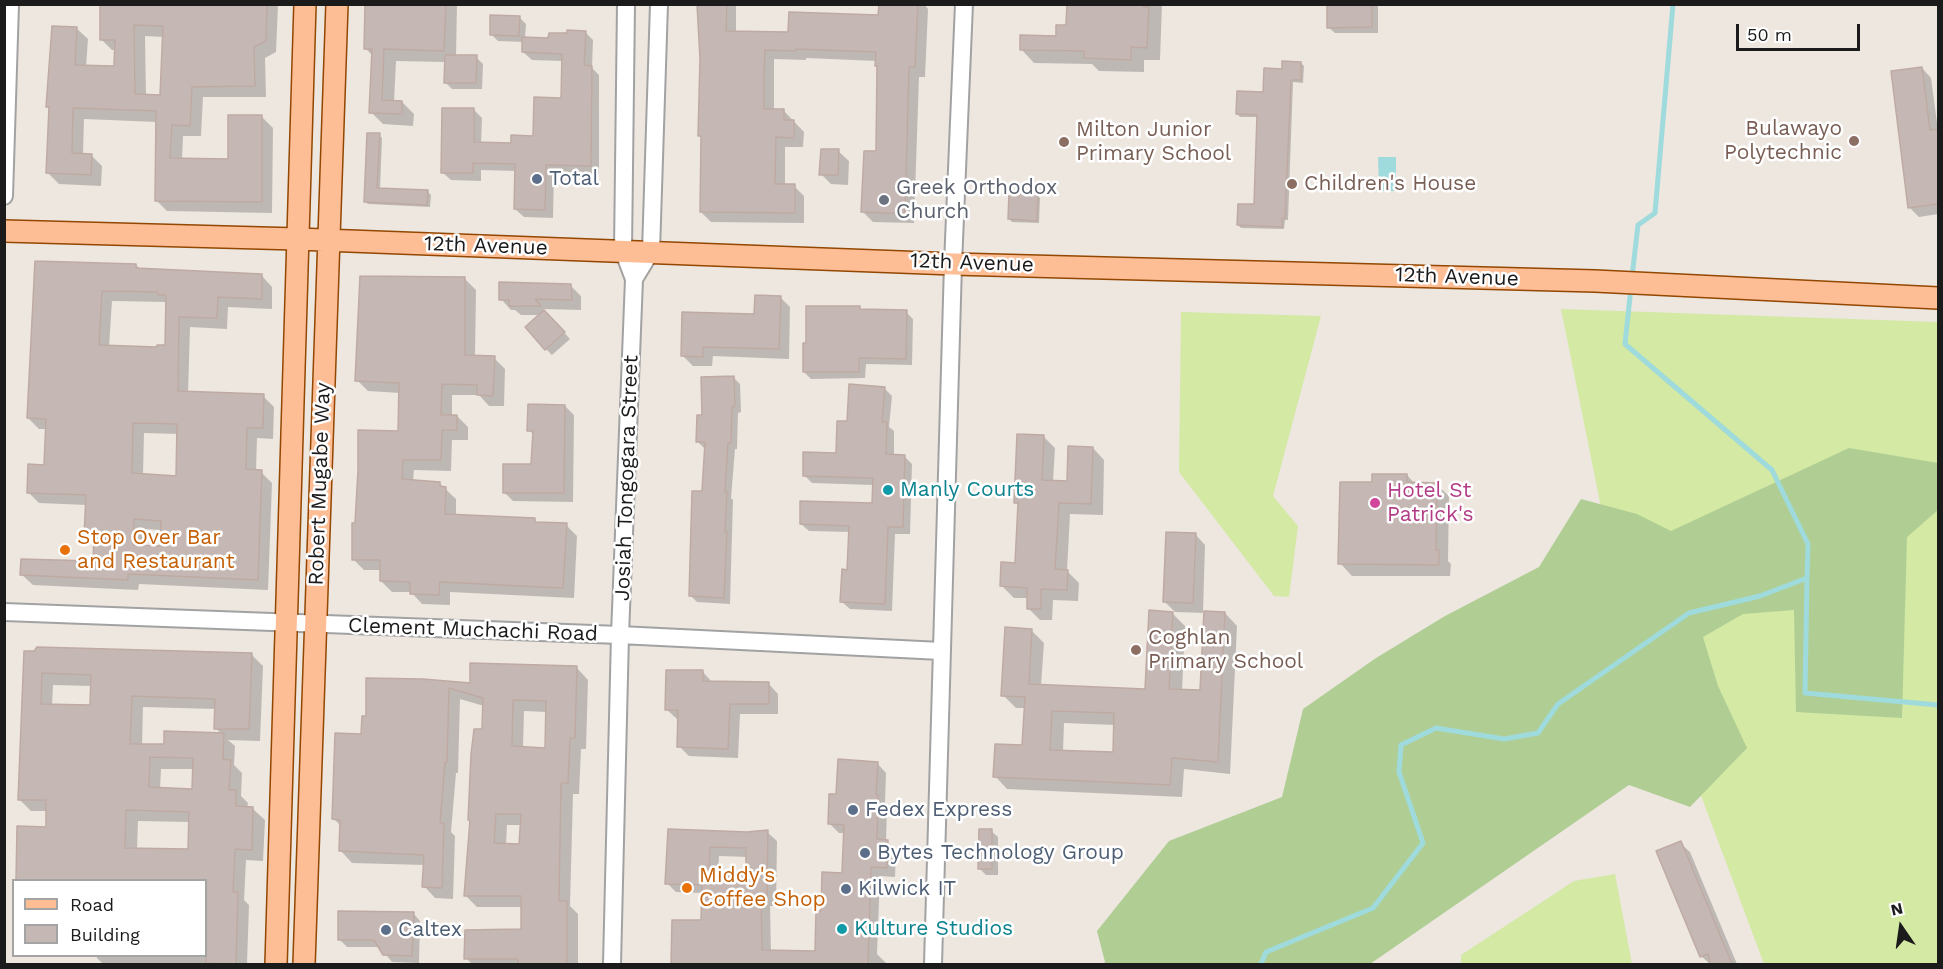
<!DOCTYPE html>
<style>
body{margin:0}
#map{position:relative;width:1943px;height:969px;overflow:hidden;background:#ede7e0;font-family:"Work Sans",sans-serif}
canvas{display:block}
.frame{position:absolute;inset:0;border:6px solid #1b1b1b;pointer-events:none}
.legend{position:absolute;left:12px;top:879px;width:195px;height:78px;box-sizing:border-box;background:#fff;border:2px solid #a4a4a4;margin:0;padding:8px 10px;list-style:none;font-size:18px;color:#1b1b1b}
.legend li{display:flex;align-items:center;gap:12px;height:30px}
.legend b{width:30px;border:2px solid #a4a4a4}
.north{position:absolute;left:1871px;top:897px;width:60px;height:60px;-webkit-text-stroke:4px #fff;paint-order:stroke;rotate:347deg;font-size:16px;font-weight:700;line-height:24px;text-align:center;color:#1b1b1b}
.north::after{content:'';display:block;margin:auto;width:21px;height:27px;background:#1b1b1b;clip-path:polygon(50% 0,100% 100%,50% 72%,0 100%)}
.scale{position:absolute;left:1736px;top:24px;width:124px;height:27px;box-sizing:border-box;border:3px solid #1b1b1b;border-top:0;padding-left:8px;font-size:18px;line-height:21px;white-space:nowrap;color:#1b1b1b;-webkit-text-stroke:4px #fff;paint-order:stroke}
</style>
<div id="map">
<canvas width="1943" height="969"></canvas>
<div class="frame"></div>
<ul class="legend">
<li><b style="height:8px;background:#fdbd95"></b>Road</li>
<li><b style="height:16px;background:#c5b8b4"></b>Building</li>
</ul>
<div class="north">N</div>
<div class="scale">50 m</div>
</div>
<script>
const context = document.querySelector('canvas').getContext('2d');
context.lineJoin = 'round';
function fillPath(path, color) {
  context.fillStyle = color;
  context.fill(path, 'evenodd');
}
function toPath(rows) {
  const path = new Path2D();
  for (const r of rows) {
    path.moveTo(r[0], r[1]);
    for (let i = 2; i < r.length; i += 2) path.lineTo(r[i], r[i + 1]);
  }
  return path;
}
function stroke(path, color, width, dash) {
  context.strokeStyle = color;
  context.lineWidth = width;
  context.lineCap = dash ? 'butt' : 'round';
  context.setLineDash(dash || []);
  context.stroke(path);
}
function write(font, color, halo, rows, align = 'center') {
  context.font = font + ' "Work Sans",sans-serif';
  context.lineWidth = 5;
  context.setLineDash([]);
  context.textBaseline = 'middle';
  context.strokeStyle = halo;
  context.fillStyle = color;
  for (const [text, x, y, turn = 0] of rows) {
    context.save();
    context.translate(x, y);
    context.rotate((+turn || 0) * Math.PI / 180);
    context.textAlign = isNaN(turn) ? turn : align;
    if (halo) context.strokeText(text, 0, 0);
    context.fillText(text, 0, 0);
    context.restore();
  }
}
fillPath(toPath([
 [1561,309,1938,322,1938,964,1764,964,1610,552],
 [1181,312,1321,316,1273,496,1298,526,1289,597,1274,596,1179,472],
 [1615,874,1632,964,1461,964,1461,955,1574,881]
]), '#d3e9a4');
fillPath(toPath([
 [1849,448,1938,463,1938,510,1907,537,1902,718,1796,712,1794,610,1743,614,1703,637,1718,686,1747,748,1690,807,1629,785,1370,964,1103,964,1105,962,1097,931,1169,841,1282,797,1303,709,1376,658,1445,616,1539,567,1581,499,1637,514,1671,531]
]), '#b0ce94');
fillPath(toPath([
 [1378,157,1396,157,1396,191,1374,191,1373,185,1379,185]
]), '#9fdadc');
fillPath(toPath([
 [102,4,278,4,276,52,265,58,266,97,203,97,201,136,183,136,182,160,229,161,262,117,273,128,272,213,167,211,156,200,157,122,84,119,83,155,91,155,102,166,101,186,59,184,48,173,51,110,48,107,76,28,88,39,86,67,115,68,116,50,112,50,101,39],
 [145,36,164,37,161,96,146,96],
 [366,4,457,4,456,56,476,57,483,64,482,89,452,89,446,83,446,62,396,61,394,102,402,102,414,114,413,126,383,124,371,112,373,56,365,48],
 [699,4,736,4,736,32,790,34,880,17,880,4,924,4,928,9,925,77,919,77,914,223,873,222,863,212,877,153,879,68,877,61,806,58,806,60,774,59,774,110,784,111,804,132,803,147,785,147,785,186,794,186,804,196,804,223,711,222,701,212,702,138,699,136,701,59],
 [1068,4,1162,4,1160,60,1144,60,1144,72,1099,71,1092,64,1034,63,1021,49,1057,38,1068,27],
 [1328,4,1378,4,1378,33,1335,33,1328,27],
 [519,17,526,24,525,38,550,39,585,32,593,40,592,68,599,75,599,174,554,172,553,218,524,217,515,209,516,171,481,170,481,181,451,180,442,172,474,110,482,118,481,144,513,144,535,137,562,99,563,61,532,60,523,52,524,42,498,41,491,34],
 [1301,63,1304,66,1303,83,1293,82,1288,220,1285,220,1284,229,1241,228,1238,225,1255,206,1258,117,1240,117,1237,114,1264,93,1283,70],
 [1922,68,1931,78,1938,130,1938,214,1919,217,1909,207],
 [379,135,382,138,380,190,428,192,431,195,430,207,368,204,365,201],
 [838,151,849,161,848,185,831,184,821,174],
 [1037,195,1040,198,1039,223,1012,222,1009,219],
 [37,262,136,265,140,269,262,276,272,287,272,309,228,307,227,329,190,327,188,393,263,396,274,407,273,439,257,438,256,471,261,472,272,483,268,590,139,584,138,590,33,585,22,575,94,563,95,545,86,535,87,505,39,503,28,492,45,466,47,429,39,429,28,418],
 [112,301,168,302,167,347,158,349,109,347],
 [144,433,178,434,177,477,143,475],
 [145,529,162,530,162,548,144,547],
 [465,279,476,290,475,357,494,358,505,369,504,406,489,406,479,395,452,395,452,416,457,416,468,427,468,440,452,440,451,471,414,470,413,481,439,483,456,499,456,516,534,519,538,523,566,525,577,536,574,598,450,592,450,605,422,604,411,592,392,592,381,581,381,570,364,570,353,559,356,525,400,433,400,393,368,391,357,380],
 [570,285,581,296,581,310,543,309,570,339,552,355,546,349,540,315,521,315,515,310,511,310,501,299],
 [780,297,790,307,789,359,713,356,712,366,693,366,683,356,756,315],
 [859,308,862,311,906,312,913,319,912,365,866,364,865,378,811,379,804,372],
 [734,378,740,384,741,412,738,413,737,449,735,449,731,498,733,500,730,604,697,602,691,596,703,493,707,448,704,448,697,441,703,417],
 [884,388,892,396,889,427,894,431,894,456,904,456,912,464,910,534,895,534,892,611,850,609,842,602,849,571,850,532,809,531,801,524,873,505,874,485,812,483,804,475,838,454,848,423],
 [565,406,574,415,573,502,513,501,504,492,533,466,534,435,529,430],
 [1043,436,1055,448,1053,482,1068,482,1093,448,1104,460,1103,515,1070,514,1067,571,1079,583,1078,601,1053,600,1052,620,1040,620,1028,608,1028,598,1014,598,1002,586,1016,564,1019,506,1015,502],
 [1407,475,1415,484,1436,484,1449,496,1448,561,1451,564,1450,576,1352,576,1340,563,1374,484],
 [1195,534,1205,545,1203,612,1225,613,1237,626,1230,774,1184,769,1182,797,1007,789,995,776,1023,747,1025,708,1016,708,1003,695,1031,630,1044,643,1041,686,1146,691,1172,613,1185,626,1182,691,1202,692,1206,613,1175,612,1165,602],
 [1064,723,1115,725,1114,754,1063,752],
 [26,652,251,654,263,666,260,741,228,740,235,746,234,765,242,773,241,796,248,803,247,808,253,809,265,820,263,861,246,860,244,900,249,905,247,964,103,964,97,958,97,956,206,956,206,880,16,880,19,827,47,828,47,811,31,811,19,799],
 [53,685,92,686,92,707,52,706],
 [143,707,216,709,215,728,222,734,165,746,142,745],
 [161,769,194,769,193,790,160,789],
 [138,821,190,822,189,851,137,850],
 [577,668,588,680,586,749,581,749,579,794,573,794,570,906,578,914,578,964,472,964,466,958,523,931,523,907,477,907,465,895,471,821,469,820,483,731,484,706,460,699,458,773,456,773,451,832,455,836,453,899,435,898,424,886,425,865,352,863,341,851,342,827,334,819,367,718,368,680,471,684],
 [524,711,547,712,546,749,523,748],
 [507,825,522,825,521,845,506,845],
 [703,672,713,683,768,683,778,694,778,714,740,714,738,758,689,756,679,746,680,719,677,719,666,709],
 [877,763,886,773,885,803,887,806,886,841,896,850,895,877,880,876,877,954,887,964,672,964,673,921,703,922,703,893,676,892,667,883,669,830,747,833,767,832,777,841,776,906,770,906,771,952,817,953,823,913,843,874,845,833,839,833,830,824,837,795],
 [719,856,748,857,748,877,718,876],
 [991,831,998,837,998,875,986,875,979,868],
 [1680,843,1690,852,1737,964,1710,964,1701,956],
 [413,913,420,921,419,963,392,962,380,947,347,947,339,939]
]), '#0003');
stroke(toPath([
 [1632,277,1638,225,1655,213,1673,4],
 [1807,578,1805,693,1938,705],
 [1261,964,1266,952,1373,908,1423,843,1399,772,1401,745,1436,728,1504,739,1538,733,1558,704,1689,613,1760,596,1807,578,1808,544,1772,470,1625,344,1631,287]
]), '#9fdadc', 5);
const building = toPath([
 [100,4,267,4,266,41,254,47,255,86,192,87,190,126,172,125,170,158,228,159,228,115,262,115,262,202,155,201,156,111,73,108,72,153,92,154,91,175,46,173,49,107,46,107,52,26,77,27,75,65,114,66,115,40,100,40,100,4],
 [134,25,163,26,160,95,135,94,134,25],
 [365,4,446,4,444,51,384,49,382,100,402,101,402,114,369,113,372,49,364,49,365,4],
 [697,4,727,4,726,31,788,32,789,12,878,15,879,4,918,4,915,67,909,67,905,214,861,212,864,151,876,151,877,66,875,66,876,52,796,49,796,51,765,50,764,72,764,109,784,109,784,120,794,120,794,138,776,137,775,184,795,184,795,213,700,212,701,136,698,136,700,59,697,4],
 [1067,4,1143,4,1143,7,1149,7,1147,48,1131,47,1131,60,1084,58,1084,51,1020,50,1020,35,1056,36,1056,25,1066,25,1067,4],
 [1327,4,1372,4,1372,27,1327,28,1327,4],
 [490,15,520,16,519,36,490,35,490,15],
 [567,30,586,31,584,65,592,66,591,166,546,165,545,210,514,209,515,164,473,163,473,173,441,173,442,108,474,108,474,142,511,143,511,135,533,136,534,97,561,98,562,54,522,52,522,37,548,38,549,33,567,33,567,30],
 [445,55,477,55,476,83,444,83,445,55],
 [1282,61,1301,62,1301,80,1291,80,1285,218,1282,218,1282,227,1237,225,1238,204,1254,204,1257,115,1236,114,1237,91,1263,92,1264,68,1282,69,1282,61],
 [1922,67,1930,130,1938,129,1938,204,1908,208,1891,71,1922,67],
 [367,133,380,133,377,188,428,190,427,205,364,202,367,133],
 [821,149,839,149,838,175,819,175,821,149],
 [1009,193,1038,194,1037,221,1008,219,1009,193],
 [35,261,136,264,136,268,262,274,262,299,218,297,217,318,179,317,178,391,264,394,263,428,247,428,246,469,262,470,258,580,128,574,128,580,20,575,21,559,93,561,94,536,84,536,86,495,27,493,28,464,44,465,46,419,27,418,35,261],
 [102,291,158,292,158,295,166,295,165,345,157,345,157,347,99,345,102,291],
 [133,423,177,424,176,476,132,473,133,423],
 [134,519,161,521,160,546,133,545,134,519],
 [360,276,465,277,465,355,495,356,493,396,477,395,477,385,442,384,441,415,457,415,457,430,442,430,441,460,403,460,402,479,440,482,440,486,446,487,445,514,535,518,535,522,567,523,563,588,440,582,439,595,410,594,410,582,380,581,380,560,352,560,352,523,355,523,358,470,358,430,398,431,399,383,355,381,360,276],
 [499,282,571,284,572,300,535,299,541,306,509,306,509,300,499,300,499,282],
 [755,295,781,296,779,349,703,347,703,357,681,356,682,312,754,314,755,295],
 [806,306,860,306,860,309,907,310,906,359,859,358,859,372,803,372,803,343,806,343,806,306],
 [544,310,565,332,545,350,525,327,544,310],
 [734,376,735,406,732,407,731,443,728,443,725,492,727,492,725,532,727,532,724,598,689,596,692,491,702,491,705,442,696,442,697,415,702,415,701,377,734,376],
 [849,384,885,387,882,422,887,422,886,454,905,455,903,527,888,527,885,604,840,602,842,569,847,570,849,526,800,524,800,501,872,503,873,478,803,476,803,452,836,453,837,421,847,421,849,384],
 [528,404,565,405,564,493,503,493,503,464,531,464,533,431,527,431,528,404],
 [1017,434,1044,435,1042,480,1067,481,1068,446,1093,447,1091,504,1059,503,1055,569,1068,570,1067,590,1041,589,1041,609,1027,609,1027,588,1000,586,1001,562,1015,563,1018,503,1014,503,1017,434],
 [1372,474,1407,474,1407,482,1437,483,1436,550,1439,550,1439,565,1338,564,1340,482,1372,482,1372,474],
 [1166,532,1196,533,1193,603,1163,602,1166,532],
 [1149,610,1173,612,1169,689,1200,690,1204,611,1225,612,1218,762,1172,758,1170,785,993,777,995,744,1022,745,1025,697,1001,696,1005,627,1032,629,1029,684,1145,689,1149,610],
 [1052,711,1114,713,1113,752,1050,750,1052,711],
 [37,647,252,653,249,729,214,729,215,699,132,696,130,744,164,744,164,731,224,733,223,759,231,760,229,790,236,790,236,806,253,807,252,850,235,849,233,892,238,892,236,964,206,963,206,880,16,880,17,826,46,827,46,800,18,800,24,651,34,651,37,647],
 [42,673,91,675,90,705,41,704,42,673],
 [150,757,193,758,192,789,149,787,150,757],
 [126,810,189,812,188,849,125,848,126,810],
 [470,663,577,666,575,738,570,738,568,783,561,783,559,901,567,901,567,964,518,964,518,959,464,959,465,930,521,929,521,896,464,896,470,820,468,820,471,754,474,729,482,729,483,698,449,688,447,762,445,762,440,823,444,823,442,888,422,887,424,855,339,851,340,820,332,819,335,733,361,734,362,716,366,716,366,678,423,679,470,683,470,663],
 [513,700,546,701,545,748,512,746,513,700],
 [496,814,521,814,519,844,494,843,496,814],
 [666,670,703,670,703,681,769,682,769,704,730,704,728,749,677,747,678,710,665,710,666,670],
 [838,759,878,762,876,795,878,795,877,839,888,840,887,868,871,867,868,964,671,964,672,920,701,920,702,885,665,884,668,829,747,832,768,830,767,897,761,897,762,950,815,951,816,911,821,911,822,872,842,873,844,825,828,824,829,794,836,794,838,759],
 [710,847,746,848,746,875,709,874,710,847],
 [979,829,992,829,992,869,978,869,979,829],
 [1681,841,1732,964,1710,964,1708,954,1700,957,1656,851,1681,841],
 [338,911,414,912,412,956,383,955,374,940,338,940,338,911]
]);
fillPath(building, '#c5b8b4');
stroke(building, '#bfaaa3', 1.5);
const minor = toPath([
 [4,196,10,4],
 [634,279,651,251,659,4],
 [4,612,620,635,941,651],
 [612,964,620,635,634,279,623,250,626,4],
 [933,964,953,264,964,4]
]);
const major = toPath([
 [4,231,297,239,953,264,1595,281,1938,298],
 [276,964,305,4],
 [304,964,337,4]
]);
stroke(minor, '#a2a2a2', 20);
stroke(major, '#934700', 24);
stroke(minor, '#fff', 16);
stroke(major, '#fdbd95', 21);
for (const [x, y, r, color] of [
 [1854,141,6,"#8d6e63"],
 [1064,142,6,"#8d6e63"],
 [537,179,6,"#5c6f8a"],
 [1292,184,6,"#8d6e63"],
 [884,200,6,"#6b7280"],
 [888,490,6,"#0f9aa8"],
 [1375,503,6,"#d1479c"],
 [65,550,6,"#e8710a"],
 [1136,650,6,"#8d6e63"],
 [853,810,6,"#5c6f8a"],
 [865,853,6,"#5c6f8a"],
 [687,888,6,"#e8710a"],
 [846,889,6,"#5c6f8a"],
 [842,929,6,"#0f9aa8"],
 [386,930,6,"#5c6f8a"]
]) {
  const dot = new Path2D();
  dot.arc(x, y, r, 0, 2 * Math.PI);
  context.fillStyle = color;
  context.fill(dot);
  stroke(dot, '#fff', 2);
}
write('21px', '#785e54', '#fff', [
 ["Bulawayo",1842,129,"right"],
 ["Polytechnic",1842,153,"right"],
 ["Milton Junior",1076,130],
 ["Primary School",1076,154],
 ["Children's House",1304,184],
 ["Coghlan",1148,638],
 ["Primary School",1148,662]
], 'left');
write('21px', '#4e5e75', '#fff', [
 ["Total",549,179],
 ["Fedex Express",865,810],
 ["Bytes Technology Group",877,853],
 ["Kilwick IT",858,889],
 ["Caltex",398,930]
], 'left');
write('21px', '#5b616d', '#fff', [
 ["Greek Orthodox",896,188],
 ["Church",896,212]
], 'left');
write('21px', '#1b1b1b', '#fff', [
 ["12th Avenue",486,246,2],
 ["12th Avenue",972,263,2],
 ["12th Avenue",1457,277,2],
 ["Josiah Tongogara Street",627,478,-88],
 ["Robert Mugabe Way",320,484,-88],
 ["Clement Muchachi Road",473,630,2]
]);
write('21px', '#0d838f', '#fff', [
 ["Manly Courts",900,490],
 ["Kulture Studios",854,929]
], 'left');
write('21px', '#b23c85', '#fff', [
 ["Hotel St",1387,491],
 ["Patrick's",1387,515]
], 'left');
write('21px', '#c56008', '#fff', [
 ["Stop Over Bar",77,538],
 ["and Restaurant",77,562],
 ["Middy's",699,876],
 ["Coffee Shop",699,900]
], 'left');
</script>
